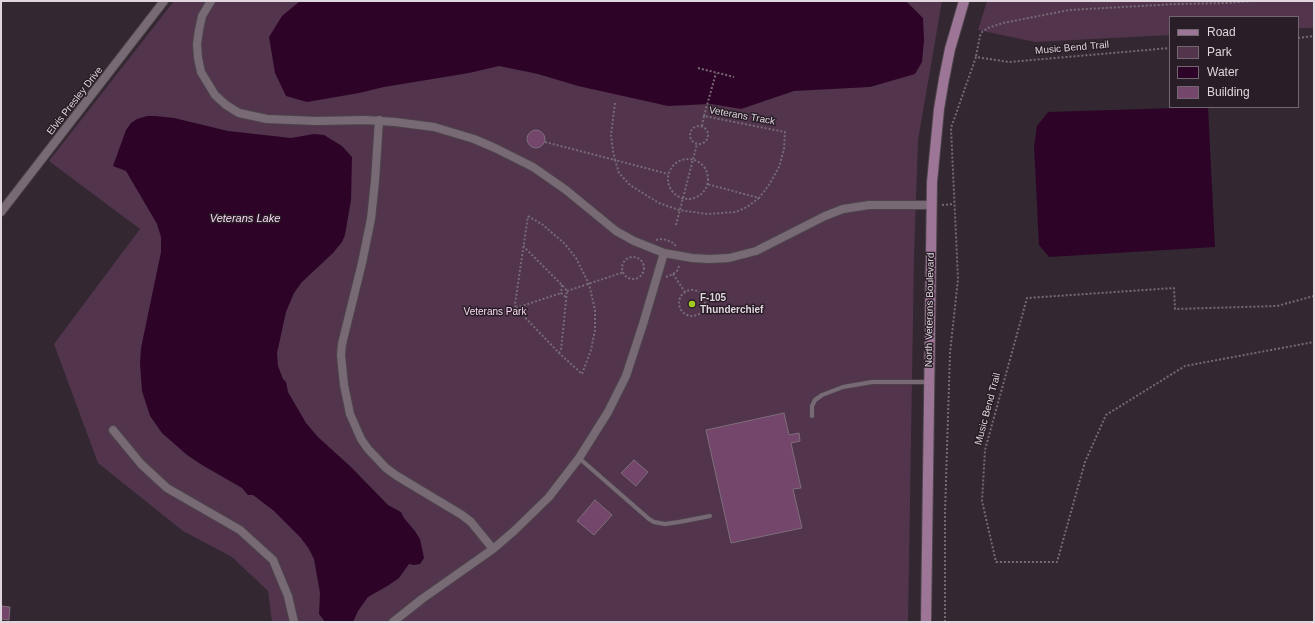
<!DOCTYPE html>
<style>
body{margin:0}
#map{position:relative;width:1315px;height:623px;overflow:hidden;background:#332731;font-family:Arial,sans-serif}
canvas{display:block}
.frame{position:absolute;inset:0;border:2px solid #dfd7dd;pointer-events:none}
.legend{position:absolute;left:1169px;top:16px;width:130px;height:92px;box-sizing:border-box;background:#291d27;border:1px solid #726770;margin:0;padding:5px 7px;list-style:none;font-size:12px;color:#dfd7dd}
.legend li{display:flex;align-items:center;gap:8px;height:20px}
.legend b{width:20px;border:1px solid #726770}
</style>
<div id="map">
<canvas width="1315" height="623"></canvas>
<div class="frame"></div>
<ul class="legend">
<li><b style="height:5px;background:#9d7596"></b>Road</li>
<li><b style="height:11px;background:#52354d"></b>Park</li>
<li><b style="height:11px;background:#2d0428"></b>Water</li>
<li><b style="height:11px;background:#74466c"></b>Building</li>
</ul>
</div>
<script>
const context = document.querySelector('canvas').getContext('2d');
context.lineJoin = 'round';
function fillPath(path, color) {
  context.fillStyle = color;
  context.fill(path, 'evenodd');
}
function toPath(rows) {
  const path = new Path2D();
  for (const r of rows) {
    if (r.length === 3) {
      path.moveTo(r[0] + r[2], r[1]);
      path.arc(r[0], r[1], r[2], 0, 2 * Math.PI);
      continue;
    }
    path.moveTo(r[0], r[1]);
    for (let i = 2; i < r.length; i += 2) path.lineTo(r[i], r[i + 1]);
  }
  return path;
}
function stroke(path, color, width, dash) {
  context.strokeStyle = color;
  context.lineWidth = width;
  context.lineCap = dash ? 'butt' : 'round';
  context.setLineDash(dash || []);
  context.stroke(path);
}
function write(font, color, halo, rows, align = 'center') {
  context.font = font + ' Arial,sans-serif';
  context.lineWidth = 3;
  context.setLineDash([]);
  context.textBaseline = 'middle';
  context.strokeStyle = halo;
  context.fillStyle = color;
  for (const [text, x, y, turn = 0] of rows) {
    context.save();
    context.translate(x, y);
    context.rotate((+turn || 0) * Math.PI / 180);
    context.textAlign = isNaN(turn) ? turn : align;
    if (halo) context.strokeText(text, 0, 0);
    context.fillText(text, 0, 0);
    context.restore();
  }
}
fillPath(toPath([
 [174,1,942,1,918,140,914,256,908,622,272,622,268,591,232,557,183,531,98,463,54,344,140,229,49,161],
 [987,1,1314,1,1314,28,1298,28,1298,17,1170,17,1170,35,1035,42,978,30]
]), '#52354d');
fillPath(toPath([
 [300,1,904,1,908,3,923,18,924,40,922,62,915,74,870,87,794,91,741,109,711,104,668,106,578,86,538,74,499,66,469,73,384,87,359,93,307,102,286,96,275,73,269,37,282,16],
 [1208,107,1215,247,1049,257,1039,245,1034,146,1037,126,1048,112],
 [147,116,155,116,174,118,228,131,291,138,314,134,324,135,342,146,352,157,351,200,345,235,342,242,333,253,302,282,294,293,286,312,277,353,278,366,283,379,286,382,288,392,306,423,318,437,351,467,388,505,401,512,404,518,415,531,420,539,424,558,420,564,414,565,409,564,399,578,389,585,368,597,358,611,353,622,325,622,319,614,320,593,314,559,309,549,301,538,274,511,253,495,248,495,242,488,202,465,187,455,162,433,150,416,142,391,140,363,141,348,161,252,161,237,157,224,126,171,113,166,126,130,131,123,137,119]
]), '#2d0428');
const building = toPath([
 [536,139,9],
 [784,413,789,435,799,433,800,441,791,443,801,488,793,489,802,528,731,543,706,430,784,413],
 [634,460,648,472,636,486,621,473,634,460],
 [595,500,612,515,594,535,577,521,595,500],
 [1,606,10,607,9,620,1,619,1,606]
]);
fillPath(building, '#74466c');
stroke(building, '#7c6e79', 1);
const lane = toPath([
 [812,416,812,406,815,400,822,395,843,387,872,382,929,382],
 [579,458,649,519,654,522,665,524,679,522,710,516]
]);
const street = toPath([
 [211,1,202,16,199,30,197,44,198,58,201,72,215,95,226,105,239,113,267,119,317,121,365,120,395,122,434,127,474,139,495,148,533,167,566,190,616,231,634,241,664,253,692,258,709,259,729,258,756,251,825,216,843,209,869,205,931,205],
 [379,120,375,181,371,219,362,263,342,344,341,355,344,385,350,414,361,439,368,449,386,468,397,476,462,515,471,522,493,549],
 [1,212,164,1],
 [113,430,141,464,167,488,240,530,273,560,288,596,294,622],
 [393,622,422,599,493,549,514,531,549,497,579,458,608,412,626,376,643,324,664,253]
]);
const secondary = toPath([
 [926,622,932,182,939,109,944,79,950,49,964,1]
]);
stroke(lane, '#4d444b', 5.5);
stroke(street, '#4d444b', 10);
stroke(secondary, '#4d444b', 12);
stroke(toPath([
 [1298,38,1314,36],
 [976,56,980,36,982,32,988,28,1003,23,1069,10,1176,4,1227,3,1254,1],
 [698,68,734,77],
 [615,103,611,135,613,151,615,160,668,174],
 [704,116,716,73],
 [702,126,704,116,785,132,784,149,779,167,769,185,759,198,707,184],
 [699,135,9],
 [545,142,615,160,619,173,630,185,649,197,659,203,679,210,707,214,736,212,747,207,759,198],
 [688,179,20],
 [942,205,954,204],
 [528,216,543,225,564,243,576,258,589,284,595,310,595,330,591,350,582,374,559,353,516,308,515,304,528,216],
 [676,225,697,144],
 [656,240,660,239,667,240,673,243,677,247],
 [523,246,562,285,567,291,561,350,559,353],
 [633,268,11],
 [673,274,685,292],
 [666,277,673,274,677,271,680,264],
 [562,285,561,293,567,298],
 [692,303,13],
 [567,291,624,272],
 [1314,296,1277,306,1175,309,1174,288,1027,298,985,450,982,501,996,562,1057,562,1085,462,1106,415,1185,366,1314,342],
 [516,308,561,293],
 [945,622,945,513,950,353,958,279,951,128,976,57,1009,62,1170,48]
]), '#766b74', 2, [2, 2]);
stroke(lane, '#786a75', 4);
stroke(street, '#786a75', 8);
stroke(secondary, '#9d7596', 10);
for (const [x, y, r, color] of [
 [692,304,4,"#a3c926"]
]) {
  const dot = new Path2D();
  dot.arc(x, y, r, 0, 2 * Math.PI);
  context.fillStyle = color;
  context.fill(dot);
  stroke(dot, '#291d27', 1.5);
}
write('10px', '#dfd7dd', '#291d27', [
 ["Music Bend Trail",1072,48,-5],
 ["Elvis Presley Drive",75,101,-52],
 ["Veterans Track",742,116,10],
 ["North Veterans Boulevard",930,310,-89],
 ["Music Bend Trail",988,409,-75]
]);
write('bold 10px', '#dfd7dd', '#291d27', [
 ["F-105",700,298],
 ["Thunderchief",700,310]
], 'left');
write('10px', '#f7d9f1', '#291d27', [
 ["Veterans Park",495,312]
]);
write('italic 11px', '#f7d9f1', '#291d27', [
 ["Veterans Lake",245,219]
]);
</script>
